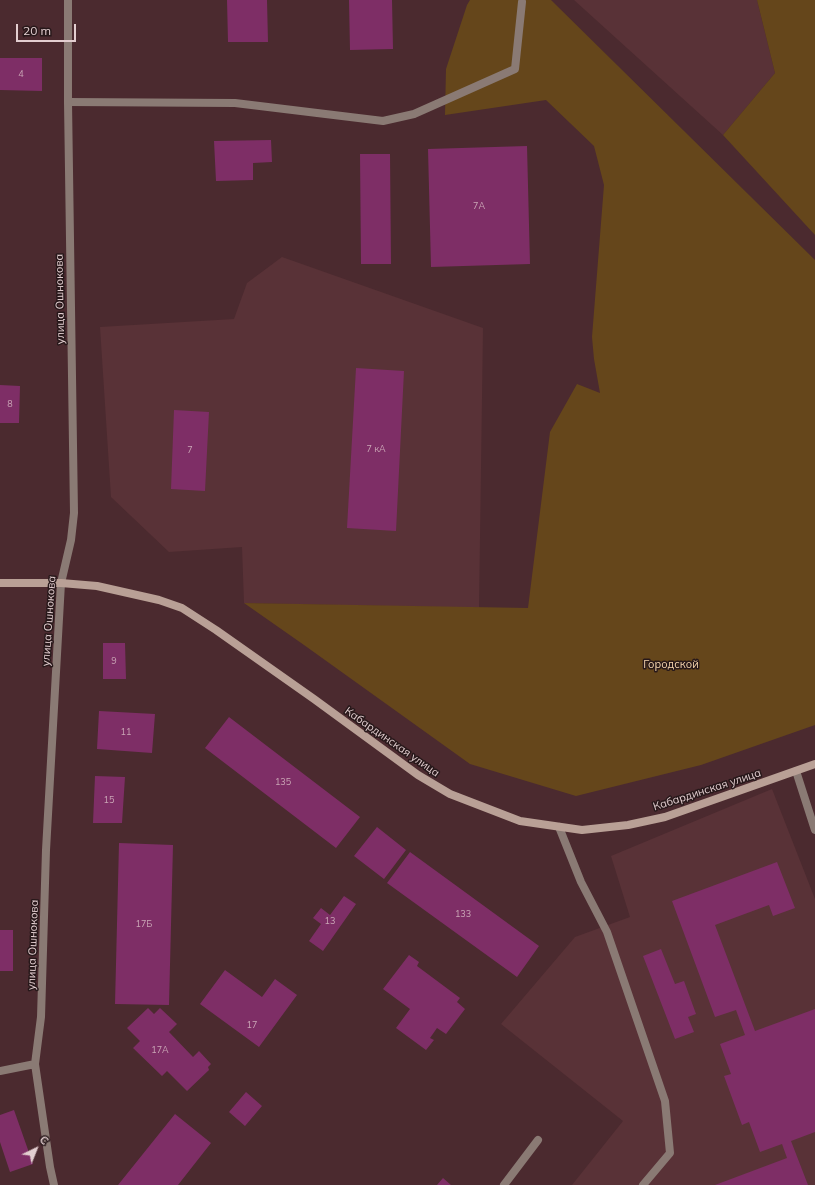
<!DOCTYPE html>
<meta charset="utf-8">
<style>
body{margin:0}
#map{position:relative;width:815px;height:1185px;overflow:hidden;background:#4b2a2f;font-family:Mulish,sans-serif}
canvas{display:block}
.north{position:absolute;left:16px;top:1129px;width:40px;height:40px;-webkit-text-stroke:3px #27181a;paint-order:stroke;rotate:43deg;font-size:11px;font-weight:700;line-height:16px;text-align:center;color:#e3ced0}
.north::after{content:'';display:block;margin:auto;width:14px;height:18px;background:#e3ced0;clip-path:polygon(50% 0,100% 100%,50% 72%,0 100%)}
.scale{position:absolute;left:16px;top:24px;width:60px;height:18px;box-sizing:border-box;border:2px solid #e3ced0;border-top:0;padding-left:5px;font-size:12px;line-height:14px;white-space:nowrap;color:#e3ced0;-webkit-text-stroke:3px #27181a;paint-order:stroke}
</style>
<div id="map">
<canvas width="815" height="1185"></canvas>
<div class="north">С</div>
<div class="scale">20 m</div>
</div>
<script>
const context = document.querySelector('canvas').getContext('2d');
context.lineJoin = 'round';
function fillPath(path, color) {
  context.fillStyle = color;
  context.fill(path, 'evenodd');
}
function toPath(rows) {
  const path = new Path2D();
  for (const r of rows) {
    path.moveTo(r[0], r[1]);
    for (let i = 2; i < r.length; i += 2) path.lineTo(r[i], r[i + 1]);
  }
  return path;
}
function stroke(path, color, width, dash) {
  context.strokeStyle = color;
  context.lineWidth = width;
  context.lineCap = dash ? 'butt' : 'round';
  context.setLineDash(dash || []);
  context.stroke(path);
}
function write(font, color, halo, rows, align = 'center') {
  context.font = font + ' Mulish,sans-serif';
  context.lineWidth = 3;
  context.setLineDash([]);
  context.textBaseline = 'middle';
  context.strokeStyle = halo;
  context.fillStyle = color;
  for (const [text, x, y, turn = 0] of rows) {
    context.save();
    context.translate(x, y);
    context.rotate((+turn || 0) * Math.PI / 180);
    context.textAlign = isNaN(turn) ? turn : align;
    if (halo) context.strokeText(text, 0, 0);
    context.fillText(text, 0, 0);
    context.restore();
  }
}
fillPath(toPath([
 [574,0,757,0,775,73,723,135],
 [282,257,483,328,479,608,244,603,242,547,169,552,111,497,100,327,234,319,247,283],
 [772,789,815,899,815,1185,572,1185,623,1121,501,1024,575,937,630,917,611,856]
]), '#593237');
fillPath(toPath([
 [470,0,551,0,815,260,815,725,701,765,576,796,470,764,304,645,244,603,528,608,550,432,577,384,600,393,594,359,592,337,604,185,594,146,546,100,445,115,446,69,467,5],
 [757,0,815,0,815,235,723,135,775,73]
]), '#65461b');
fillPath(toPath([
 [227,0,267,0,268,42,228,42],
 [349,0,392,0,393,49,350,50],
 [0,58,42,58,42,91,0,90],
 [271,140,272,162,253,163,253,180,216,181,214,141],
 [527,146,530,264,431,267,428,149],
 [360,154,390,154,391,264,361,264],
 [356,368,404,371,396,531,347,528],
 [0,385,20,386,19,423,0,423],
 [174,410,209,412,205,491,171,489],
 [103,643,125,643,126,679,103,679],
 [99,711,155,714,152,753,97,749],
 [229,717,360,817,336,848,205,748],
 [95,776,125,777,122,823,93,823],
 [377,827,406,850,384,879,354,856],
 [119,843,173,845,169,1005,115,1004],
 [410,852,539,946,517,977,387,883],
 [777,862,795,908,773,916,769,905,715,925,755,1031,815,1009,815,1132,791,1141,808,1185,715,1185,787,1158,782,1144,760,1152,749,1122,742,1125,724,1076,731,1074,720,1044,745,1035,736,1010,715,1017,672,901],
 [344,896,356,904,323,951,309,941,321,924,313,918,321,908,330,915],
 [0,930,13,930,13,971,0,971],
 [661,949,675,984,684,981,696,1014,688,1017,694,1032,675,1039,643,956],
 [409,955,419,962,417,966,460,998,457,1002,465,1009,446,1034,437,1028,430,1038,434,1040,426,1050,396,1028,410,1009,383,989],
 [225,970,262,997,275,979,297,995,259,1047,200,1004],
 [148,1008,154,1014,160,1008,177,1024,169,1032,193,1057,199,1051,211,1064,208,1067,209,1070,187,1091,167,1071,162,1076,133,1048,140,1041,127,1028],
 [246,1092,262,1106,245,1126,229,1112],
 [14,1110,33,1164,10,1172,0,1142,0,1115],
 [175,1114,211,1143,178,1185,118,1185],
 [443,1178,451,1185,437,1185]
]), '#7e2e66');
stroke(toPath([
 [68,102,235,103,383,121,414,114,515,69,522,2],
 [559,827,581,882,607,932,665,1101,670,1153,643,1185]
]), '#8a7a74', 8);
stroke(toPath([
 [796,771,815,830],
 [0,1071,35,1064],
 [54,1185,50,1167,35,1064,41,1017,46,850,61,583,71,540,74,513,68,102,68,0],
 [504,1185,538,1140]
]), '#8a7a74', 8);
stroke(toPath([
 [0,583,61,583,97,586,159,600,182,608,216,630,314,699,418,775,450,794,520,821,582,830,628,825,665,817,815,764]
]), '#b9a096', 8);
write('9px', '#caa6b6', null, [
 ["4",21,74],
 ["7А",479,206],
 ["8",10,404],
 ["7 кА",376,449],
 ["7",190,450],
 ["9",114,661],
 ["11",126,732],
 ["135",283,782],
 ["15",109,800],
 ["133",463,914],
 ["13",330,921],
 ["17Б",144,924],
 ["17",252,1025],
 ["17А",160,1050]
]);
write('11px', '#e3ced0', '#27181a', [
 ["улица Ошнокова",60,299,-91],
 ["улица Ошнокова",49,621,-86],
 ["Кабардинская улица",392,742,35],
 ["Кабардинская улица",707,790,-18],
 ["улица Ошнокова",33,945,-88]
]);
write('11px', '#f6d5ad', '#27181a', [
 ["Городской",671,665]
]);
</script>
